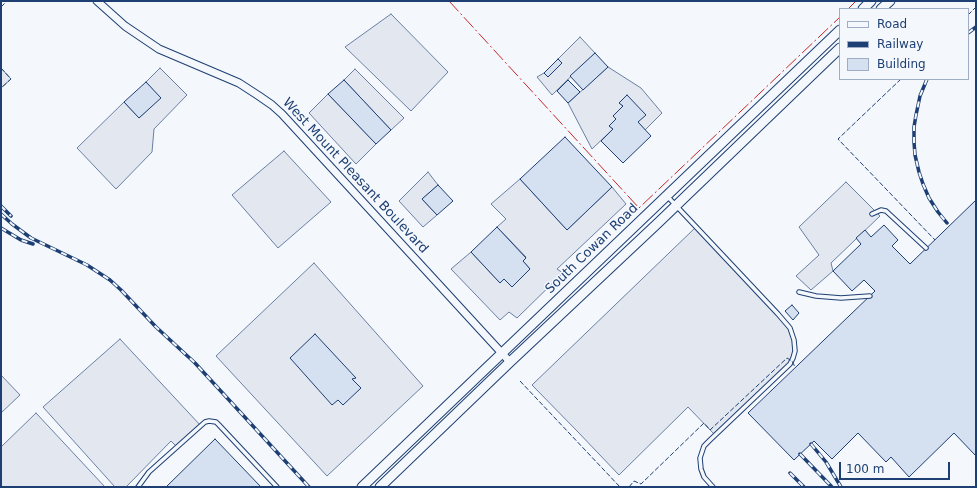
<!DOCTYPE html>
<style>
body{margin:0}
#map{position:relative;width:977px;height:488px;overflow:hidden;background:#f4f7fb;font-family:"DejaVu Sans",sans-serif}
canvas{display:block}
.frame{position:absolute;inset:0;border:2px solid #1d3f73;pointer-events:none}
.legend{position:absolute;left:839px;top:8px;width:130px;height:72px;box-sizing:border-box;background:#f4f7fb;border:1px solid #9eadc5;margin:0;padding:5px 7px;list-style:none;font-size:12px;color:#1d3f73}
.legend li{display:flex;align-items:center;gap:8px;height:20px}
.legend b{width:20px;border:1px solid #9eadc5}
.scale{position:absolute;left:839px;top:462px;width:111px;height:18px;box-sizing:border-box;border:2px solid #1d3f73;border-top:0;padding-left:5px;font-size:12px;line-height:14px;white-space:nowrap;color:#1d3f73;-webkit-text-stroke:3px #f4f7fb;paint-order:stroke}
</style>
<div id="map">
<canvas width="977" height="488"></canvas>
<div class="frame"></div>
<ul class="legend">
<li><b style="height:5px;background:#f4f7fb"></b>Road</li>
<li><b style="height:5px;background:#1d3f73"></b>Railway</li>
<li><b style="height:11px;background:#d5e0f0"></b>Building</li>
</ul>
<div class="scale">100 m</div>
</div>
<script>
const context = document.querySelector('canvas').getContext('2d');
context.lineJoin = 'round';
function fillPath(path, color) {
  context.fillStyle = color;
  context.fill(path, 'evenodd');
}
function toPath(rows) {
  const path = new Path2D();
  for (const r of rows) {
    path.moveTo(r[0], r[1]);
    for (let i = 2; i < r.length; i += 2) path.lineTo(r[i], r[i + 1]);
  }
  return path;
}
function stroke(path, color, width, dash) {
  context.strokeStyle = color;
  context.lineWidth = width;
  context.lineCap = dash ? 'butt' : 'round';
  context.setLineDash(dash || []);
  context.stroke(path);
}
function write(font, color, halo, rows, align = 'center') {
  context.font = font + ' "DejaVu Sans",sans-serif';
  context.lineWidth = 3;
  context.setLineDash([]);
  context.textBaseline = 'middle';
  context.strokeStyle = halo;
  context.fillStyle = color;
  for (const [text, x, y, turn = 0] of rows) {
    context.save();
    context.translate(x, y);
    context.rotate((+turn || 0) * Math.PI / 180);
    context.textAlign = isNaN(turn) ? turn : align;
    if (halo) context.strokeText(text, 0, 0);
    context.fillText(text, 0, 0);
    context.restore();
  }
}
const parking = toPath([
 [391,14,448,72,411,111,345,47,391,14],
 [580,37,595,53,552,95,537,77,544,73,548,77,562,63,558,59,580,37],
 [608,67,641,88,662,113,645,130,638,122,627,95,619,103,623,106,613,116,616,119,609,126,613,129,592,149,568,103,608,67],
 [1,68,11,79,1,88,1,68],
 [160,68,187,95,154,129,152,152,116,189,77,148,124,102,139,118,160,98,146,82,160,68],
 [355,69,404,118,391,130,344,80,355,69],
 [328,94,376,144,356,164,309,113,328,94],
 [284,151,331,202,278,248,232,195,284,151],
 [428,172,438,185,422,199,437,215,423,227,399,201,428,172],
 [520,179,567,230,612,187,626,204,557,269,563,273,517,318,509,312,500,320,451,269,471,252,500,283,504,279,512,287,530,269,523,261,526,257,497,227,506,219,491,204,520,179],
 [846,182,880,216,831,263,833,271,811,290,796,276,819,255,799,227,846,182],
 [696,227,790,328,795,347,790,364,715,435,688,407,619,475,578,432,532,385,696,227],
 [314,263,423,386,327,476,216,356,314,263],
 [120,339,201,426,177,447,171,441,126,487,115,487,43,407,120,339],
 [1,375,20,395,1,413,1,375],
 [36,413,105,487,1,487,1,447,36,413]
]);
fillPath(parking, '#e3e8f0');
stroke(parking, '#687fa3', 1);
const building = toPath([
 [595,53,608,67,583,90,570,76,595,53],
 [558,59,562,63,548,77,544,73,558,59],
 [344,80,391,130,376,144,328,94,344,80],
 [568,80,580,92,568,103,557,91,568,80],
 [146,82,161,98,139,118,124,102,146,82],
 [627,95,646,115,638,122,651,136,623,163,601,141,613,129,609,126,616,119,613,116,623,106,619,103,627,95],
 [565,137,612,187,567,230,520,179,565,137],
 [438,185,453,201,437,215,422,199,438,185],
 [976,200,976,456,954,433,909,477,891,457,886,462,858,433,832,459,814,441,794,460,748,413,875,291,864,280,852,291,833,271,861,244,856,238,865,230,871,237,884,225,898,240,892,246,910,264,976,200],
 [497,227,526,258,523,261,530,269,512,287,504,279,500,283,471,252,497,227],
 [792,305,799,313,793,320,785,311,792,305],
 [315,334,356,378,352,379,361,388,343,405,338,400,332,405,290,358,315,334],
 [215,439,261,487,166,487,215,439]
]);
fillPath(building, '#d5e0f0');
stroke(building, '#1d3f73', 1);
const lane = toPath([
 [667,196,778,314,790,328,794,340,795,351,793,358,790,364,710,440,704,446,700,458,701,469,704,477,713,487],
 [872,214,881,210,886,211,926,248],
 [799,292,816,296,841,298,870,296],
 [138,487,149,472,205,422,209,421,216,422,219,425,277,487]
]);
const street = toPath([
 [97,1,125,26,159,49,239,83,259,96,272,105,282,114,510,362]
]);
const secondary = toPath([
 [863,9,871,1],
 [881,9,890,1],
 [362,487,840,30],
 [380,487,510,362,659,222,840,48]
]);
stroke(lane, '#1d3f73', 5.5);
stroke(street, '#1d3f73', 9);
stroke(secondary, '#1d3f73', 11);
stroke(lane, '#f4f7fb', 3.5);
stroke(street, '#f4f7fb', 7);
stroke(secondary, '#f4f7fb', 9);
const rail = toPath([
 [968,33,976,27],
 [927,79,920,96,916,115,914,127,914,142,915,155,919,172,923,184,929,198,938,212,947,223],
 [1,206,11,216],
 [1,214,12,224,31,238,87,265,110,280,121,290,156,327,195,363,309,487],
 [1,228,21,240,33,244],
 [811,444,826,462,841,487],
 [800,454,832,487],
 [790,473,804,487]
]);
stroke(rail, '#1d3f73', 3.5);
stroke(rail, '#f4f7fb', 2, [6]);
stroke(toPath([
 [1,7,7,1],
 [968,15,976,7],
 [1,68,11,79,1,88],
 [901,79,838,139,935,240],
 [520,381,620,487],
 [629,487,634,481,641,484,704,423,710,430,787,358,792,361,795,367]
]), '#1d3f73', 1, [5, 2]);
stroke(toPath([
 [449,1,639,208,840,17],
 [848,9,856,1]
]), '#c62828', 1, [14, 3, 2, 3]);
write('13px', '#1d3f73', '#f4f7fb', [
 ["West Mount Pleasant Boulevard",355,176,47],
 ["South Cowan Road",592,249,-44]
]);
</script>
